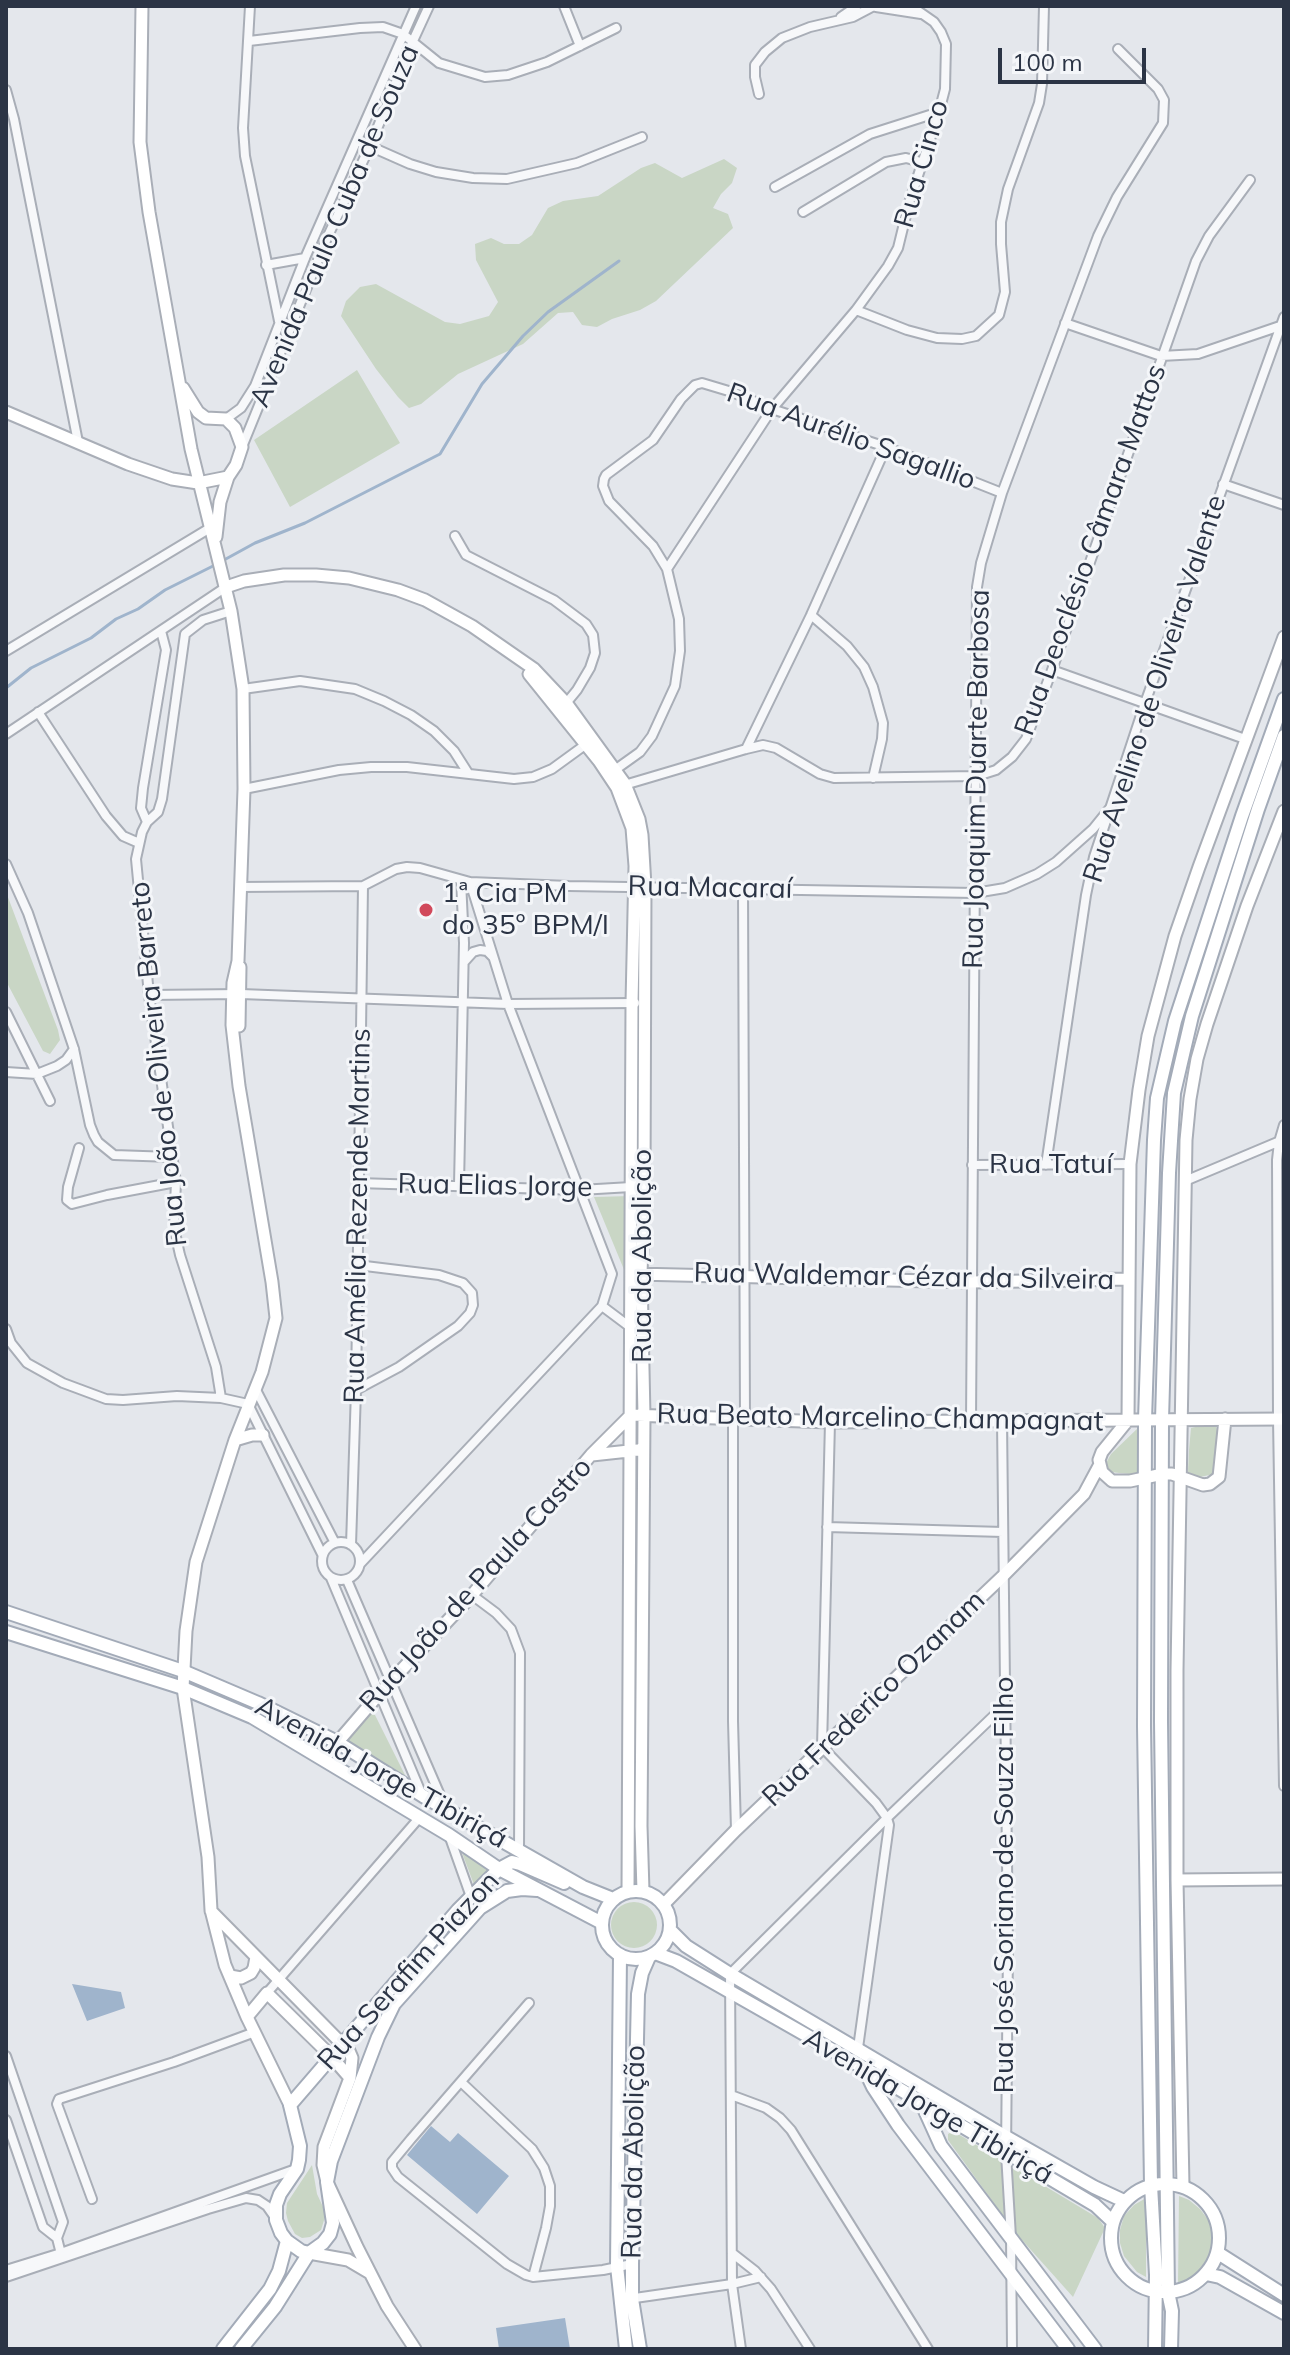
<!DOCTYPE html>
<meta charset="utf-8">
<style>
body{margin:0}
#map{position:relative;width:1290px;height:2355px;overflow:hidden;background:#e4e7ec;font-family:Mulish,sans-serif}
canvas{display:block}
.frame{position:absolute;inset:0;border:8px solid #2b3445;pointer-events:none}
.scale{position:absolute;left:998px;top:48px;width:148px;height:36px;box-sizing:border-box;border:4px solid #2b3445;border-top:0;padding-left:10px;font-size:24px;line-height:28px;white-space:nowrap;color:#2b3445;-webkit-text-stroke:6px #f4f6f9;paint-order:stroke}
</style>
<div id="map">
<canvas width="1290" height="2355"></canvas>
<div class="frame"></div>
<div class="scale">100 m</div>
</div>
<script>
const context = document.querySelector('canvas').getContext('2d');
context.lineJoin = 'round';
function fillPath(path, color) {
  context.fillStyle = color;
  context.fill(path, 'evenodd');
}
function toPath(rows) {
  const path = new Path2D();
  for (const r of rows) {
    if (r.length === 3) {
      path.moveTo(r[0] + r[2], r[1]);
      path.arc(r[0], r[1], r[2], 0, 2 * Math.PI);
      continue;
    }
    path.moveTo(r[0], r[1]);
    for (let i = 2; i < r.length; i += 2) path.lineTo(r[i], r[i + 1]);
  }
  return path;
}
function stroke(path, color, width, dash) {
  context.strokeStyle = color;
  context.lineWidth = width;
  context.lineCap = dash ? 'butt' : 'round';
  context.setLineDash(dash || []);
  context.stroke(path);
}
function write(font, color, halo, rows, align = 'center') {
  context.font = font + ' Mulish,sans-serif';
  context.lineWidth = 6;
  context.setLineDash([]);
  context.textBaseline = 'middle';
  context.strokeStyle = halo;
  context.fillStyle = color;
  for (const [text, x, y, turn = 0] of rows) {
    context.save();
    context.translate(x, y);
    context.rotate((+turn || 0) * Math.PI / 180);
    context.textAlign = isNaN(turn) ? turn : align;
    if (halo) context.strokeText(text, 0, 0);
    context.fillText(text, 0, 0);
    context.restore();
  }
}
fillPath(toPath([
 [724,159,737,168,732,183,721,194,713,208,728,214,733,228,656,301,640,310,612,319,597,327,582,325,573,312,558,313,523,344,458,374,421,404,409,408,398,397,376,369,341,316,346,301,360,287,376,284,445,322,460,324,489,316,498,302,476,260,475,244,491,238,504,244,519,244,532,235,548,208,563,201,598,196,641,168,655,163,682,178],
 [357,370,400,443,290,507,254,440],
 [6,892,58,1030,60,1040,50,1054,43,1051,6,981],
 [631,1196,632,1268,625,1272,594,1197],
 [1204,1425,1216,1426,1218,1437,1214,1474,1200,1477,1188,1472,1189,1450,1191,1428],
 [1139,1427,1139,1475,1110,1472,1105,1465,1111,1454],
 [373,1711,407,1779,343,1739],
 [461,1850,493,1872,476,1890],
 [634,1925,23],
 [953,2131,1098,2218,1105,2228,1073,2297,1014,2231,948,2140,948,2134],
 [312,2165,317,2194,324,2209,325,2217,321,2230,310,2237,302,2238,295,2234,288,2221,286,2213,287,2203],
 [1179,2196,1189,2200,1200,2209,1209,2221,1212,2234,1212,2249,1207,2262,1198,2273,1187,2281,1178,2284],
 [1146,2198,1146,2277,1137,2272,1124,2256,1120,2243,1120,2230,1124,2216,1134,2205]
]), '#c9d6c5');
fillPath(toPath([
 [72,1984,121,1992,125,2008,87,2021],
 [431,2126,450,2142,458,2133,509,2176,477,2214,407,2155],
 [565,2318,570,2349,499,2349,496,2328]
]), '#9fb4cc');
stroke(toPath([
 [224,560,255,543,305,523,440,454,482,384,523,336,548,312,619,261],
 [6,688,31,668,91,638,116,619,138,609,165,590,217,564]
]), '#9fb4cc', 3);
const street = toPath([
 [250,6,243,128,245,156,279,321],
 [564,6,580,46],
 [876,7,921,14],
 [841,17,857,6],
 [249,41,360,28,383,27,403,34,439,63,485,77,508,75,547,62,616,28],
 [6,90,14,119,78,442],
 [759,94,755,77,755,65,765,52,782,38,810,27,853,17,872,7],
 [358,141,410,164,436,172,473,178,507,179,577,163,642,137],
 [775,187,870,134,939,112],
 [803,212,886,162,906,158,921,162],
 [266,265,305,258],
 [856,310,907,330,937,338,962,339,976,336,999,315,1005,292,1001,244,1001,222,1008,189,1039,103,1042,84,1044,6],
 [1065,323,1161,356,1198,354,1280,326],
 [226,419,241,408,255,386,305,258,416,6],
 [242,447,327,238,370,146,412,43,429,6],
 [1223,484,1284,505],
 [455,536,466,555,554,600,586,624,593,635,595,653,590,668,577,690,563,707],
 [667,569,772,409,856,310,888,266,898,248,909,203,939,112,945,89,946,44,941,32,934,22,911,6],
 [811,615,847,646,864,667,873,687,883,723,882,739,873,778],
 [6,651,210,528],
 [1052,670,1245,739],
 [243,689,300,681,355,689,384,701,411,715,434,731,454,751,468,773],
 [38,712,106,816,123,836,139,843],
 [6,734,226,587],
 [746,749,811,615,886,447],
 [612,772,640,752,652,736,675,686,680,651,679,619,667,569,653,546,609,501,603,486,604,479,606,475,653,440,681,399,695,385,702,383,732,392,772,409,886,447,1002,493],
 [621,786,746,749,763,745,776,748,820,774,834,778,977,776,996,770,1012,757,1026,739,1052,670,1196,261,1209,236,1250,180],
 [244,789,339,770,371,767,407,767,514,779,533,777,552,769,585,745],
 [147,822,141,808,143,788,166,650,161,631],
 [6,864,28,913,74,1049,90,1125,94,1135,98,1142,114,1155,172,1157],
 [240,887,363,886,396,869,407,867,420,868,470,882,569,886,975,893,1005,888,1037,874,1056,862,1093,829,1110,808],
 [743,888,745,1419],
 [464,962,473,952,480,950,487,951,493,957],
 [149,995,241,994,508,1004,635,1003],
 [6,1012,50,1101],
 [6,1072,37,1074,57,1066,66,1060,74,1049],
 [1284,1125,1279,1142,1277,1160,1278,1419,1284,1786],
 [79,1148,68,1187,67,1200,72,1204,107,1195,176,1182],
 [972,1165,1130,1164],
 [1046,1165,1086,895,1094,857,1145,703,1284,317],
 [1185,1181,1280,1141],
 [358,1183,580,1190,631,1187],
 [459,1185,464,943,461,881],
 [602,1306,630,1327],
 [6,1329,11,1343,27,1363,63,1383,106,1399,123,1400,177,1396,221,1398,248,1404,322,1554],
 [255,1388,335,1543],
 [356,1390,399,1367,458,1326,470,1313,473,1305,472,1293,463,1283,439,1275,357,1265],
 [221,1398,216,1367,180,1255,174,1228,176,1182,149,995,136,859,142,832,147,822,158,812,162,799,185,634,203,620,231,611],
 [733,1420,733,1721,736,1830],
 [971,1421,977,587,981,563,1002,493,1098,236,1117,197,1163,123,1164,100,1158,89,1118,49],
 [1002,1421,1008,1947,1006,2154,1011,2237,1012,2349],
 [830,1422,822,1747,876,1803,887,1818,889,1825,858,2048],
 [827,1527,1003,1532],
 [341,1561,19],
 [351,1545,356,1390,363,886],
 [360,1564,602,1306,612,1274,508,1004,470,882],
 [331,1578,422,1795],
 [347,1580,446,1809],
 [472,1595,496,1613,511,1629,520,1653,519,1850],
 [449,1835,471,1897],
 [267,1993,420,1817],
 [529,2003,411,2139,392,2162,392,2168,398,2177,507,2264,526,2275,533,2277,603,2270,632,2264],
 [6,2056,63,2222,57,2238],
 [461,2082,532,2149,544,2168,550,2186,550,2206,546,2228,533,2277],
 [731,2095,766,2108,780,2118,791,2130,928,2349],
 [6,2120,43,2227,57,2238,62,2258],
 [92,2199,57,2104,59,2099,174,2062,255,2032],
 [732,2253,755,2271,771,2289,810,2349],
 [6,2270,61,2253,296,2169],
 [6,2277,208,2209,246,2198,258,2200,267,2206,276,2219],
 [628,2299,732,2284,761,2277],
 [741,2349,732,2284,730,1974,887,1818,1004,1706]
]);
const secondary = toPath([
 [142,6,140,142,149,212,191,449,231,611,243,689,244,789,238,961,233,983,232,1025,239,1086,272,1282,276,1318,262,1372,235,1440,196,1562,186,1631,183,1688,208,1857,211,1910,225,1965,247,2017,290,2105],
 [183,388,198,412,206,418,226,419,235,428,242,447,236,465,228,477,220,502,216,537],
 [6,412,128,464,172,479,198,483,228,477],
 [226,587,244,581,284,575,316,575,349,578,398,590,425,600,472,626,534,669,567,704,625,784,639,819,642,835,645,886,644,1186,641,1274,644,1416,641,1826,643,1891],
 [529,674,599,761,617,788,632,828,635,866,632,1003,628,1891],
 [239,1026,240,967],
 [636,1274,972,1282,1129,1279],
 [1128,1420,1130,1164,1139,1090,1148,1036,1175,936,1199,867,1284,637],
 [1128,1420,1102,1452,1099,1460,1102,1472,1112,1481,1130,1481,1163,1474,1172,1474,1203,1485,1210,1484,1219,1477,1225,1419],
 [235,1440,252,1435,263,1435],
 [592,1455,638,1450],
 [324,1758,379,1694,472,1595,591,1455,631,1415,830,1422,1284,1419],
 [1177,1880,1284,1879],
 [664,1904,736,1830,1002,1577,1084,1494,1099,1466],
 [211,1911,349,2051,352,2058,350,2078,324,2147,323,2165,327,2182,357,2247,387,2306,415,2349],
 [230,1976,241,1978,251,1973,254,1968,256,1957],
 [247,2017,267,1993,331,2056,350,2078],
 [1183,2186,1177,1880,1177,1670,1186,1140,1190,1099,1197,1059,1207,1024,1247,906,1284,811],
 [309,2253,348,2260,370,2273]
]);
const primary = toPath([
 [6,1612,183,1671,258,1703,337,1742,423,1796,583,1887,613,1899],
 [6,1632,183,1688,252,1717,449,1835,499,1869,602,1923],
 [636,1925,34],
 [670,1930,686,1946,730,1974,1006,2137,1094,2187,1124,2201],
 [655,1953,676,1961,864,2068,1095,2205,1112,2221],
 [620,1955,617,2266,626,2349],
 [864,2068,873,2087,898,2125,1068,2349],
 [922,2104,941,2146,1095,2349],
 [1165,2238,54],
 [309,2253,301,2251,287,2241,281,2233,276,2220,276,2205,280,2194,297,2169,299,2160,300,2146,290,2105,458,1910,499,1869,512,1862,520,1864,564,1883],
 [1218,2253,1284,2295],
 [1206,2274,1220,2277,1284,2313],
 [223,2349,270,2289,279,2271,287,2241],
 [241,2349,275,2307,309,2253,323,2243,330,2234,333,2223,327,2182,331,2161,378,2037,394,2004,480,1908,507,1891,522,1889,537,1890],
 [640,2349,632,2299,632,2264,638,1994,642,1973,649,1957],
 [1155,2349,1156,2275,1151,2185,1144,1726,1145,1420,1154,1140,1157,1098,1175,1021,1242,816,1284,699],
 [1171,2349,1172,2311,1168,2292,1161,1721,1162,1420,1169,1173,1174,1093,1192,1016,1258,809,1284,736]
]);
stroke(street, '#a9aeb7', 12);
stroke(secondary, '#a9aeb7', 15);
stroke(primary, '#a3abb8', 16);
stroke(street, '#f7f8fa', 8);
stroke(secondary, '#fff', 11);
stroke(primary, '#fff', 12);
for (const [x, y, r, color] of [
 [426,910,8,"#d1495b"]
]) {
  const dot = new Path2D();
  dot.arc(x, y, r, 0, 2 * Math.PI);
  context.fillStyle = color;
  context.fill(dot);
  stroke(dot, '#f4f6f9', 3);
}
write('28px', '#2b3445', '#f4f6f9', [
 ["Rua Cinco",922,164,-74],
 ["Avenida Paulo Cuba de Souza",335,226,-67],
 ["Rua Aurélio Sagallio",851,437,20],
 ["Rua Deoclésio Câmara Mattos",1091,550,-70],
 ["Rua Avelino de Oliveira Valente",1155,689,-72],
 ["Rua Joaquim Duarte Barbosa",977,779,-89],
 ["Rua Macaraí",710,888,1],
 ["Rua João de Oliveira Barreto",159,1064,-96],
 ["Rua Tatuí",1051,1165],
 ["Rua Elias Jorge",495,1186,1],
 ["Rua Amélia Rezende Martins",358,1216,-89],
 ["Rua da Abolição",643,1256,-90],
 ["Rua Waldemar Cézar da Silveira",904,1277,1],
 ["Rua Beato Marcelino Champagnat",880,1418,1],
 ["Rua João de Paula Castro",476,1585,-48],
 ["Rua Frederico Ozanam",874,1699,-44],
 ["Avenida Jorge Tibiriçá",381,1773,29],
 ["Rua José Soriano de Souza Filho",1005,1885,-90],
 ["Rua Serafim Piazon",409,1971,-48],
 ["Avenida Jorge Tibiriçá",928,2107,30],
 ["Rua da Abolição",634,2152,-89]
]);
write('28px', '#2b3445', '#f4f6f9', [
 ["1ª Cia PM",442,894],
 ["do 35º BPM/I",442,926]
], 'left');
</script>
